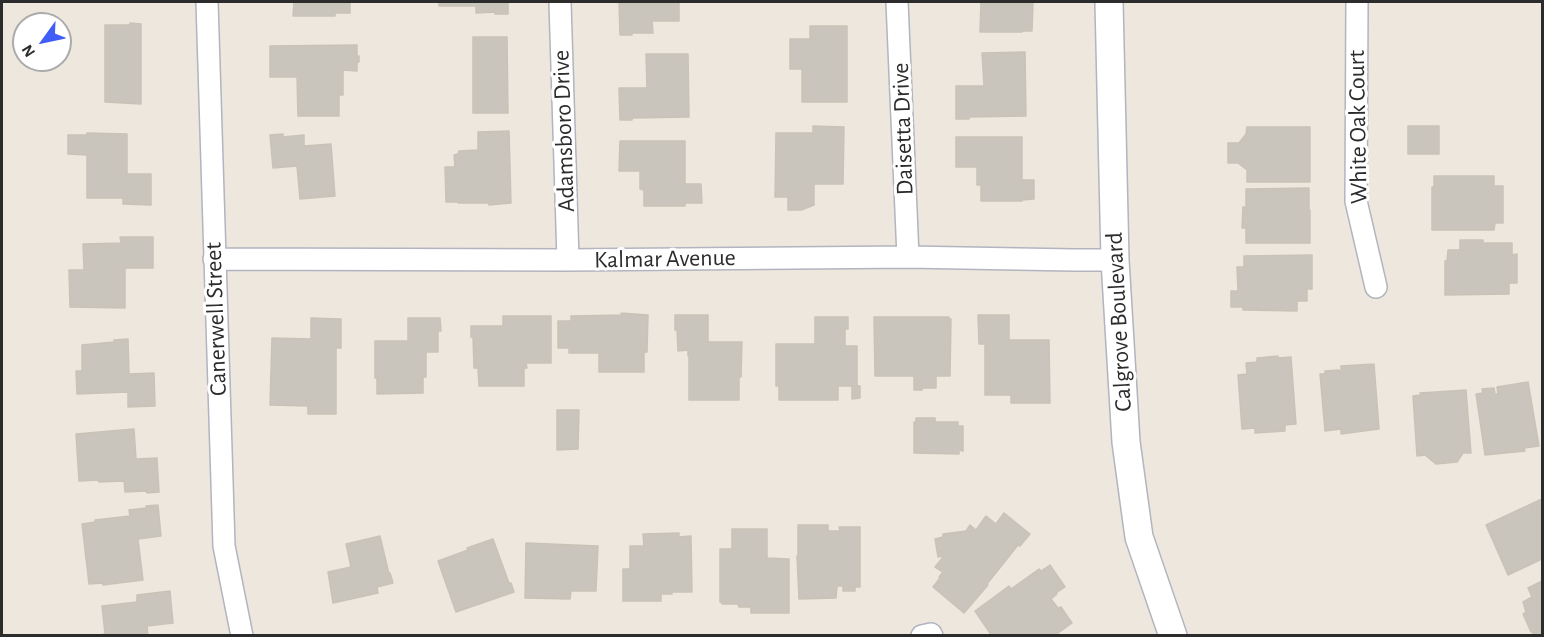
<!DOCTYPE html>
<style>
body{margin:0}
#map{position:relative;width:1544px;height:637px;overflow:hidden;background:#ede7de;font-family:"Alegreya Sans",sans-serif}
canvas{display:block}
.frame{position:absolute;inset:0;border:3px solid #2c2c2c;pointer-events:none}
.north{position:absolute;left:12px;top:12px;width:60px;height:60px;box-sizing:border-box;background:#fff;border:2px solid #ababab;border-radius:50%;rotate:237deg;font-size:16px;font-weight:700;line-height:24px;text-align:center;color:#2c2c2c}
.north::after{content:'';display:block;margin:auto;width:21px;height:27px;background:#415df7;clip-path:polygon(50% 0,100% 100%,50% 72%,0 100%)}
</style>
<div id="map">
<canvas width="1544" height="637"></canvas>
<div class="frame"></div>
<div class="north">N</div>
</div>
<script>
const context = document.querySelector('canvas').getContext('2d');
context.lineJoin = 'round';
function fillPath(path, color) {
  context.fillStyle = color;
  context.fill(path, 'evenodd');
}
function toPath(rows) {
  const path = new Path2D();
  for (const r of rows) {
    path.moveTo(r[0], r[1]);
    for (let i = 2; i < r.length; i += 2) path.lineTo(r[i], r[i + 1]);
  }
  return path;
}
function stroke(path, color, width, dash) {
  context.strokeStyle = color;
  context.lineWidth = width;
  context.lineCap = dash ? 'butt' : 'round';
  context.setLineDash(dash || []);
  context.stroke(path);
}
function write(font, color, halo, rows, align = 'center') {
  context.font = font + ' "Alegreya Sans",sans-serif';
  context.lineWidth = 6;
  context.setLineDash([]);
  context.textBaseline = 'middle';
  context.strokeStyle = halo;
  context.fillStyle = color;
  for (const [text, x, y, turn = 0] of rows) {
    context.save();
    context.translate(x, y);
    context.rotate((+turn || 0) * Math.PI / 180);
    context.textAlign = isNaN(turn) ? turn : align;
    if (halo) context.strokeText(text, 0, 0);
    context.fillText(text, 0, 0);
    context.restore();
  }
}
const building = toPath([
 [294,2,350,2,350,13,335,13,335,16,293,16,294,2],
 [439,2,508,2,508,14,495,14,495,12,476,13,476,6,439,6,439,2],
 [619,2,679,2,679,21,652,21,653,33,632,33,632,35,620,35,619,2],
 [981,2,1033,2,1032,31,1021,31,1022,32,980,32,981,2],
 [130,23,141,24,141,104,105,102,105,25,130,25,130,23],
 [810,26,847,26,847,102,802,102,802,69,790,69,790,39,810,39,810,26],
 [473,37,507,37,508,113,473,113,473,37],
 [357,45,357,56,359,56,359,62,357,62,357,71,343,70,343,95,339,95,339,116,298,116,297,77,270,77,270,46,357,45],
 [1025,52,1026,116,969,117,969,119,956,119,956,86,984,86,982,53,1025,52],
 [646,54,688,54,689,117,632,118,632,120,620,120,619,88,647,88,646,54],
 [813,126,844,127,843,184,814,184,814,205,801,210,788,210,788,197,775,197,776,133,813,133,813,126],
 [1408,126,1439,126,1439,154,1408,154,1408,126],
 [1247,127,1310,127,1310,182,1247,182,1247,170,1238,163,1228,163,1228,143,1239,143,1246,134,1247,127],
 [509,131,511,203,489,205,489,203,458,203,458,202,446,202,445,167,455,167,454,155,458,154,459,151,478,150,478,132,509,131],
 [87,133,127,134,127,174,151,174,151,205,123,204,123,198,87,198,87,155,68,154,68,135,87,135,87,133],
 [283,134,283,137,304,135,304,146,331,144,335,196,300,199,297,166,273,168,270,135,283,134],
 [956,137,1022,137,1022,180,1034,180,1034,199,1022,200,1022,201,981,201,981,185,977,185,977,167,956,167,956,137],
 [620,141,685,141,685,184,701,184,702,203,685,203,685,206,644,206,644,190,640,189,640,171,619,171,620,141],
 [1434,176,1494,176,1494,186,1503,186,1503,223,1495,223,1494,230,1432,230,1432,187,1434,187,1434,176],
 [1309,188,1309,210,1310,210,1310,243,1246,243,1246,228,1242,228,1243,207,1246,207,1246,189,1309,188],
 [120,237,153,237,153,268,125,268,125,308,70,307,69,270,84,270,83,244,121,243,120,237],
 [1460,240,1483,240,1483,243,1512,243,1512,255,1517,254,1517,283,1509,283,1509,294,1445,295,1445,261,1447,261,1448,250,1460,250,1460,240],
 [1312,255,1312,289,1307,289,1307,301,1297,301,1297,311,1243,310,1243,307,1231,307,1231,291,1238,291,1237,267,1244,267,1244,256,1312,255],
 [621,313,648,315,647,352,644,352,644,372,599,372,599,353,569,353,569,348,558,348,558,321,571,321,571,316,622,315,621,313],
 [675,315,708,315,708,342,742,342,741,377,739,377,739,400,689,400,689,356,688,356,688,350,678,351,677,330,675,330,675,315],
 [978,315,1009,315,1009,340,1049,340,1050,403,1011,403,1011,395,985,395,985,344,979,344,978,315],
 [503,316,551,316,551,363,526,363,527,368,524,368,524,386,479,386,478,368,474,368,473,337,471,337,471,326,503,326,503,316],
 [815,317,848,317,848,329,845,329,845,346,857,346,857,386,860,386,860,398,852,399,852,386,838,386,838,400,779,400,779,386,776,386,776,344,815,344,815,317],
 [874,317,949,317,949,319,951,319,950,376,936,376,936,388,923,388,922,390,914,390,914,376,875,376,874,317],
 [311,318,341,319,341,348,336,348,336,414,308,414,308,406,270,405,272,338,311,339,311,318],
 [408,318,440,318,441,331,438,331,438,352,426,352,426,377,423,377,423,393,377,394,377,378,375,378,375,341,408,341,408,318],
 [128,339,129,374,154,373,155,406,128,407,128,392,77,394,76,371,82,371,82,345,114,342,114,340,128,339],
 [1278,356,1278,358,1291,357,1296,424,1285,425,1285,431,1255,433,1255,428,1242,429,1238,375,1247,374,1246,363,1257,362,1257,358,1278,356],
 [1374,364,1379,429,1341,434,1341,429,1325,431,1320,374,1325,374,1325,371,1339,370,1340,373,1341,373,1341,366,1374,364],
 [1528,382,1539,446,1524,448,1525,451,1485,455,1476,394,1483,393,1482,389,1494,388,1495,394,1498,394,1497,387,1528,382],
 [1466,390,1471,453,1463,453,1457,462,1436,464,1425,455,1417,456,1413,396,1421,395,1420,393,1466,390],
 [557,410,579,410,578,449,557,450,557,410],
 [916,418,935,418,935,422,958,422,958,426,963,426,963,451,959,450,959,454,914,453,914,422,916,423,916,418],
 [134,429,136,459,157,458,159,492,147,493,146,491,125,492,124,481,99,482,98,480,79,481,76,434,134,429],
 [1542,499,1542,559,1508,575,1486,525,1542,499],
 [158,505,161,536,138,539,143,580,103,585,103,583,89,584,82,524,95,522,95,520,130,516,129,510,146,508,146,506,158,505],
 [1004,513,1030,534,1020,546,1018,545,987,584,988,585,964,613,933,587,940,578,939,577,943,572,935,567,944,556,938,557,935,539,943,537,943,534,966,531,970,525,976,530,986,516,996,524,1004,513],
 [798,525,828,525,828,531,840,531,839,527,860,527,860,587,855,587,855,591,843,591,843,586,837,586,836,598,799,599,797,556,798,556,798,525],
 [732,529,767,529,767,558,789,559,789,613,751,613,751,607,739,607,738,604,722,604,722,602,720,602,720,549,732,549,732,529],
 [679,533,679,537,691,536,692,592,672,592,672,594,661,594,661,601,623,601,623,569,630,569,630,546,644,546,643,534,679,533],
 [380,536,389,574,390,573,393,583,377,587,378,593,333,603,328,572,351,567,346,544,380,536],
 [493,539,509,583,511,583,514,592,456,612,438,561,468,550,467,548,493,539],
 [526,543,598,546,596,591,571,591,570,599,525,598,526,543],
 [1050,565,1065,587,1056,593,1057,594,1051,599,1058,608,1061,607,1072,623,1054,636,992,636,975,611,1009,586,1011,589,1039,569,1041,571,1050,565],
 [1542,581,1542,636,1534,636,1532,631,1531,632,1523,614,1526,612,1523,602,1532,597,1528,588,1542,581],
 [170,591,173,623,147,626,148,636,92,636,105,634,102,606,137,602,137,595,170,591]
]);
fillPath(building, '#c9c5bc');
stroke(building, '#c9c3b7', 1.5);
const minor = toPath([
 [207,2,224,546,242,636],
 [560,2,568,260],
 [897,2,908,257],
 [1357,2,1356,201,1376,287],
 [214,259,568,260,908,257,1073,260,1115,260],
 [922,636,931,634,932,636]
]);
const tertiary = toPath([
 [1109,2,1115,260,1126,442,1139,537,1173,636]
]);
stroke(minor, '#b2b4bf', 24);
stroke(tertiary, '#b2b4bf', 30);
stroke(minor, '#fff', 21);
stroke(tertiary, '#fff', 27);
write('24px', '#2c2c2c', '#fff', [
 ["White Oak Court",1358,127,-91],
 ["Daisetta Drive",903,129,-92],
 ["Adamsboro Drive",564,131,-92],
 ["Kalmar Avenue",665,259,-1],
 ["Canerwell Street",216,319,-92],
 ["Calgrove Boulevard",1119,322,-93]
]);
</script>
